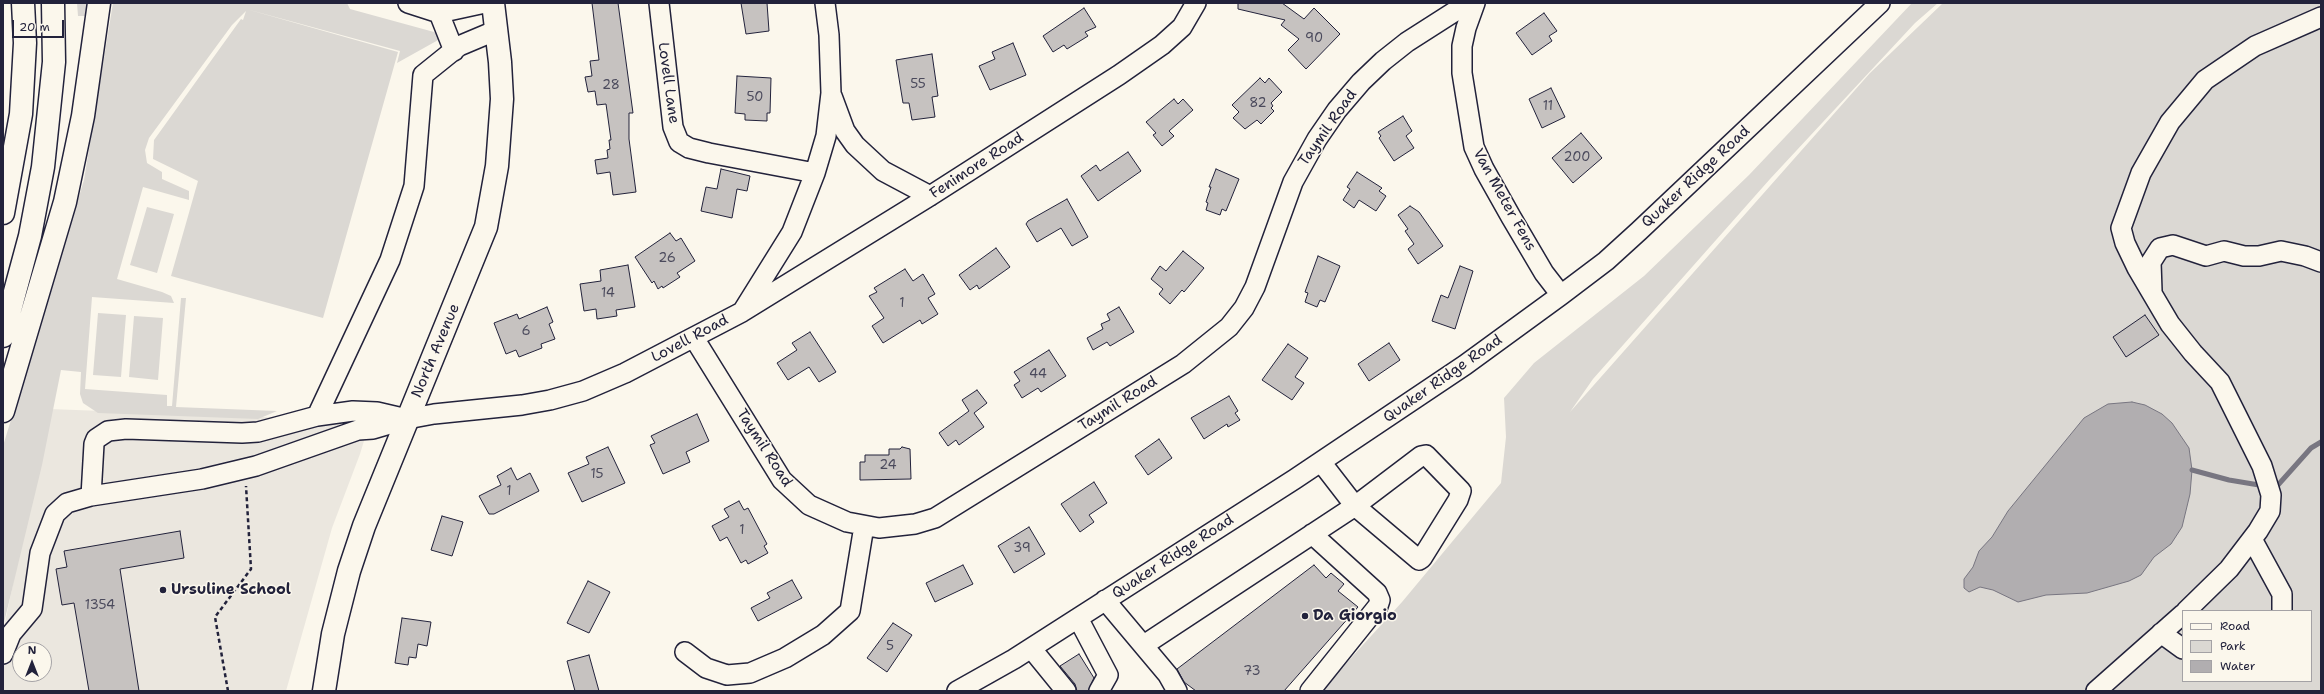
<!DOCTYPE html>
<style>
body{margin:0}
#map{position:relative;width:2324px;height:694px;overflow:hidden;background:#fbf7ec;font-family:"Shantell Sans",sans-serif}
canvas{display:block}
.frame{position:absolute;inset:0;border:4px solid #22223b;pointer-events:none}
.legend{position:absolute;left:2182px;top:610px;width:130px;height:72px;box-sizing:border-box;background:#fbf7ec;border:1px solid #a4a2a5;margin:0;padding:5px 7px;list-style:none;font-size:12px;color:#22223b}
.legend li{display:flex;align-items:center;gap:8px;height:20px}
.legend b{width:20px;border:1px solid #a4a2a5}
.north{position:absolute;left:12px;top:642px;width:40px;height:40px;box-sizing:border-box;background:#fbf7ec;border:1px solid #a4a2a5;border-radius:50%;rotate:0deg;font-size:11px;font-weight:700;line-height:16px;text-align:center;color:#22223b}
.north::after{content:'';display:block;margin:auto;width:14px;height:18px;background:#22223b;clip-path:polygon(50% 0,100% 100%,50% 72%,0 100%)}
.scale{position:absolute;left:12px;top:20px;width:52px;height:18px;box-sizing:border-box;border:2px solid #22223b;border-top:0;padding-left:5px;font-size:12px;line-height:14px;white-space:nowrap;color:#22223b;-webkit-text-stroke:3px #fbf7ec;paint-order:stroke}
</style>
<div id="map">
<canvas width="2324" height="694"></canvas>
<div class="frame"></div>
<ul class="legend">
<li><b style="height:5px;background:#fbf7ec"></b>Road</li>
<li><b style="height:11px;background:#dbd8d3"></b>Park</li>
<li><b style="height:11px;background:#b1aeb0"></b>Water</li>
</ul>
<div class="north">N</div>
<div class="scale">20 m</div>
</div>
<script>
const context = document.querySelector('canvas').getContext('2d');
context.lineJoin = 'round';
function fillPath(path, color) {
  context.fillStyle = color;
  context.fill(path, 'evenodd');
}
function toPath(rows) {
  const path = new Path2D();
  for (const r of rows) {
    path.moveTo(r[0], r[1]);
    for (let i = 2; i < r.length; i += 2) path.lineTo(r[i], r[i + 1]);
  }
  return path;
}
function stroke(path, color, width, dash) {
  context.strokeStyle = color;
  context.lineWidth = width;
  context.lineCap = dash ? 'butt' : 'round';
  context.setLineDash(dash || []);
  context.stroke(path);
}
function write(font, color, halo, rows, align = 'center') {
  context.font = font + ' "Shantell Sans",sans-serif';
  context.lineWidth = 3;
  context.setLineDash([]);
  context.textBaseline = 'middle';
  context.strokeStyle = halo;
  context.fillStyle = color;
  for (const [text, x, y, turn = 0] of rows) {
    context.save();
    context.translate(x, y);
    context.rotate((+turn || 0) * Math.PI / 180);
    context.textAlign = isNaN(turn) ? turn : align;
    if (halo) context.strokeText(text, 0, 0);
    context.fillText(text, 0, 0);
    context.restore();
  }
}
fillPath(toPath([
 [49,409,370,421,360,454,332,528,286,691,3,691,3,632],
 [20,650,44,650,44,674,20,674]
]), '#ebe7df');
fillPath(toPath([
 [77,3,87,3,85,16,78,16],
 [113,3,347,3,350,9,434,32,439,35,440,39,397,63,400,51,246,9,398,52,323,318,171,276,198,181,153,159,154,140,241,19,243,20,246,11,232,25,149,138,145,150,147,163,162,172,162,179,189,191,189,200,143,187,117,279,162,292,171,296,174,303,92,297,85,389,167,395,167,406,172,406,181,298,186,298,176,407,277,411,258,419,98,413,83,403,80,394,81,372,61,370,42,465,3,627,3,446,84,180],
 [1912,3,1938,3,1915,23,1770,179,1593,379,1570,412,1870,73,1943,3,2321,3,2321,691,1321,691,1402,602,1501,483,1506,437,1504,398,1534,363,1644,276,1749,175],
 [2183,611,2311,611,2311,681,2183,681],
 [147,207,174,214,157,273,130,265],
 [98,313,126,315,121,377,93,375],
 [134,316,163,318,158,380,129,377]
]), '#dbd8d3');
const water = toPath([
 [2132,402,2145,405,2162,414,2172,423,2189,448,2192,470,2190,494,2182,527,2171,544,2154,557,2141,575,2129,581,2087,593,2046,595,2018,602,1993,590,1980,587,1969,592,1964,588,1964,579,1973,567,1979,551,1992,537,2008,511,2084,418,2108,404,2132,402]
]);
fillPath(water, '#b1aeb0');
stroke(water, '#787681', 1);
stroke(toPath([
 [2192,470,2229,480,2265,486],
 [2273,485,2278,485,2311,448,2321,442]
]), '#787681', 5);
const building = toPath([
 [592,3,618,3,633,113,629,113,629,139,636,192,613,195,610,172,597,174,595,160,608,158,607,150,610,149,609,140,611,140,606,104,597,105,595,91,588,92,585,77,592,76,590,61,599,60,592,3],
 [741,3,767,3,769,31,746,34,741,3],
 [1238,3,1282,3,1304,19,1314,8,1340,34,1306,69,1288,50,1299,39,1281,25,1285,20,1238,9,1238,3],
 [1084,8,1096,27,1085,32,1088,36,1067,49,1064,45,1053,52,1043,36,1084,8],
 [1544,13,1557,31,1549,36,1552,41,1532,55,1516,33,1544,13],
 [1013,43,1026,75,990,90,979,66,995,59,992,52,1013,43],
 [932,54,938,96,932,97,935,117,912,120,909,103,903,103,896,60,932,54],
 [737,76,771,78,770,113,767,113,767,121,745,120,745,114,735,113,737,76],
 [1260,78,1265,83,1269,78,1282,92,1271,103,1273,106,1271,108,1274,111,1261,124,1257,120,1245,129,1233,118,1239,112,1232,105,1260,78],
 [1551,88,1565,117,1542,128,1529,99,1551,88],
 [1174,99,1178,104,1183,99,1193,110,1169,131,1174,136,1162,146,1153,135,1156,133,1146,122,1174,99],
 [1403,116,1412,131,1406,136,1414,148,1394,161,1379,138,1381,136,1378,132,1403,116],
 [1581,133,1602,158,1573,183,1552,158,1581,133],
 [1128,152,1141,171,1098,201,1081,176,1096,165,1100,171,1128,152],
 [721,169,750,176,747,191,737,189,732,218,701,211,706,187,717,189,721,169],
 [1216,169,1239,179,1226,211,1222,209,1220,215,1206,210,1208,203,1206,202,1211,187,1209,187,1216,169],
 [1357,172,1382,188,1379,191,1386,196,1376,211,1359,200,1354,208,1343,200,1350,189,1347,187,1357,172],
 [1067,199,1088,237,1072,246,1061,228,1037,242,1026,224,1028,221,1067,199],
 [1410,206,1419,212,1443,246,1418,264,1408,249,1414,244,1405,231,1408,229,1398,215,1410,206],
 [670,233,676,241,681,238,695,261,677,273,680,277,663,288,662,286,658,289,654,281,652,283,635,257,670,233],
 [996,248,1010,267,979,289,977,285,970,290,959,275,996,248],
 [1183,251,1204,268,1184,292,1182,290,1170,304,1159,294,1163,289,1151,279,1160,266,1166,271,1183,251],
 [1318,256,1340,266,1325,302,1320,300,1317,307,1305,302,1308,293,1305,292,1318,256],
 [628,265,635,307,616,310,617,316,597,319,596,309,584,311,580,284,601,281,600,270,628,265],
 [1460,266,1473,271,1455,329,1432,321,1441,295,1448,298,1460,266],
 [905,269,913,281,923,274,935,294,928,298,938,314,922,324,920,320,883,343,872,326,884,318,869,296,877,292,874,288,905,269],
 [547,307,553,322,549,324,555,339,541,344,542,348,519,357,516,350,506,354,494,323,517,314,519,319,547,307],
 [1119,307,1134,332,1110,346,1107,342,1093,350,1087,338,1103,329,1101,324,1110,320,1107,314,1119,307],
 [2145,315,2159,335,2126,357,2113,337,2145,315],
 [810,332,836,372,819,382,809,367,788,380,777,363,797,350,792,343,810,332],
 [1389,343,1400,360,1369,381,1358,364,1389,343],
 [1288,344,1308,358,1295,377,1304,383,1292,400,1262,380,1288,344],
 [1049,350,1066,376,1041,392,1038,388,1022,398,1014,385,1020,381,1014,372,1049,350],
 [977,390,987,403,974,413,984,427,959,445,956,440,948,446,939,433,969,411,962,400,977,390],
 [1229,396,1238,411,1235,413,1240,420,1228,427,1227,424,1204,439,1191,418,1229,396],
 [697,414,709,441,686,452,690,462,663,474,650,445,655,443,651,436,697,414],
 [1159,439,1172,458,1148,475,1135,456,1159,439],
 [608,447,625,483,582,502,568,473,589,464,586,457,608,447],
 [902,447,910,449,911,479,860,480,860,462,865,462,865,455,889,455,889,449,900,449,902,447],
 [511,468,517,480,530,473,539,491,494,514,489,514,479,496,501,485,497,476,511,468],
 [1094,482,1107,503,1089,515,1094,522,1080,532,1061,504,1094,482],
 [739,501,744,510,748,508,767,544,764,546,768,553,748,564,746,560,741,563,727,537,720,541,712,526,729,517,724,509,739,501],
 [442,516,463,522,452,556,431,550,442,516],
 [1029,527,1045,554,1014,573,998,546,1029,527],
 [180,531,184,558,120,569,139,691,89,691,74,603,62,605,56,569,67,567,64,551,180,531],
 [963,565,973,584,935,602,926,583,963,565],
 [1314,565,1326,578,1331,573,1344,584,1338,591,1358,607,1284,691,1196,691,1184,682,1177,669,1314,565],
 [792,580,802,598,758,621,751,608,770,598,767,593,792,580],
 [588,581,610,592,589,633,567,623,588,581],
 [402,618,431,622,427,646,418,644,416,658,409,657,408,665,395,663,402,618],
 [893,623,912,635,887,672,867,658,893,623],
 [1079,654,1094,678,1088,691,1077,691,1075,684,1060,666,1079,654],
 [589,655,599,691,575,691,567,661,589,655]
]);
fillPath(building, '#c6c2c0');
stroke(building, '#22223b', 1);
const minor = toPath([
 [408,3,439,13],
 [659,3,673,127,679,142,689,148,709,153,815,173],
 [1475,3,1466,28,1462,46,1462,73,1474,147,1484,169,1511,217,1544,273,1561,295],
 [454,51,439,13,485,3],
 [832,96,845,131,855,145,883,171,930,196],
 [2152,291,2151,262,2160,248,2173,245,2206,256,2224,251,2244,256,2259,256,2281,251,2305,256,2321,262],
 [744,309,792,232,815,173,826,136,831,93,829,35,825,3],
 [694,338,782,480,809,505,847,522,879,528,915,524,935,518,1183,364,1229,327,1244,308,1255,287,1293,182,1317,139,1337,110,1361,82,1383,61,1407,42,1468,3],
 [317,416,390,260,414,186,423,75,459,46,497,30],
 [407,419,377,412,353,411,317,416,258,432,242,433,126,429,108,431,96,439,94,444,91,496,202,479,256,466,358,430,373,429,407,419,434,414,522,405,550,400,583,391,625,373,742,312,930,196,1119,75,1162,45,1182,27,1196,3],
 [2252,539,2282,594,2282,611],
 [1105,600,1168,675,1177,691],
 [2186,611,2229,569,2258,531,2270,511,2271,495,2262,466,2220,382,2193,353,2170,324,2137,268,2125,243,2121,228,2141,173,2170,122,2205,80,2255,46,2321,17],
 [1078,618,1108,675,1099,691],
 [2161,633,2183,649],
 [1144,645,1355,506,1421,456,1426,455,1461,491,1458,500,1422,558,1419,560,1355,506,1321,462],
 [1031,648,1066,691],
 [685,652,706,668,727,675,750,673,785,658,823,635,850,611,864,526],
 [3,654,11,634,32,609,40,553,55,514,67,503,91,496],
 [957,691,1014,659,1295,479,1465,365,1561,295,1606,261,1639,231,1880,3],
 [1310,691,1378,606,1380,600,1377,593,1312,534],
 [2096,691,2183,614]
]);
const major = toPath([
 [324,691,333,634,349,571,364,526,486,227,497,166,502,99,500,62,493,3]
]);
const highway = toPath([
 [3,213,21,114,25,43,23,3],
 [3,336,30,236,43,167,54,62,53,3],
 [3,411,65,202,83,116,99,3]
]);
stroke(minor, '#22223b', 22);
stroke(major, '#22223b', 25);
stroke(highway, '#22223b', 25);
stroke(toPath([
 [228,691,215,617,251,569,246,486]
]), '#22223b', 2.5, [4, 3]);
stroke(minor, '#fbf7ec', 19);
stroke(major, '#fbf7ec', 22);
stroke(highway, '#fbf7ec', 22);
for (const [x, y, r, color] of [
 [163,590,4,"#22223b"],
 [1305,616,4,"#22223b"]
]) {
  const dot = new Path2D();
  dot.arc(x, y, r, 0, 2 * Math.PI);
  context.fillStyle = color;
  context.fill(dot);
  stroke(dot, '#fbf7ec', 1.5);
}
write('13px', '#4b4a5c', null, [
 ["90",1314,39],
 ["55",918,85],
 ["28",611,86],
 ["50",755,98],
 ["82",1258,104],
 ["11",1548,107],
 ["200",1577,158],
 ["26",667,259],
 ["14",608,294],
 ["1",902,304],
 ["6",526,332],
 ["44",1038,375],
 ["24",888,466],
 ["15",597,475],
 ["1",509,492],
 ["1",742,531],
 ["39",1022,549],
 ["1354",100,606],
 ["5",890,647],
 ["73",1252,672]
]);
write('15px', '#22223b', '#fbf7ec', [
 ["Lovell Lane",668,83,82],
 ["Taymil Road",1328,128,-55],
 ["Fenimore Road",977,166,-33],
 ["Quaker Ridge Road",1696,177,-43],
 ["Van Meter Fens",1504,200,61],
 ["Lovell Road",690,339,-28],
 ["North Avenue",436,351,-67],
 ["Quaker Ridge Road",1443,379,-35],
 ["Taymil Road",1118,404,-32],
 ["Taymil Road",764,448,57],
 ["Quaker Ridge Road",1173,557,-33]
]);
write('bold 15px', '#22223b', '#fbf7ec', [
 ["Ursuline School",171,590],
 ["Da Giorgio",1313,616]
], 'left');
</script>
